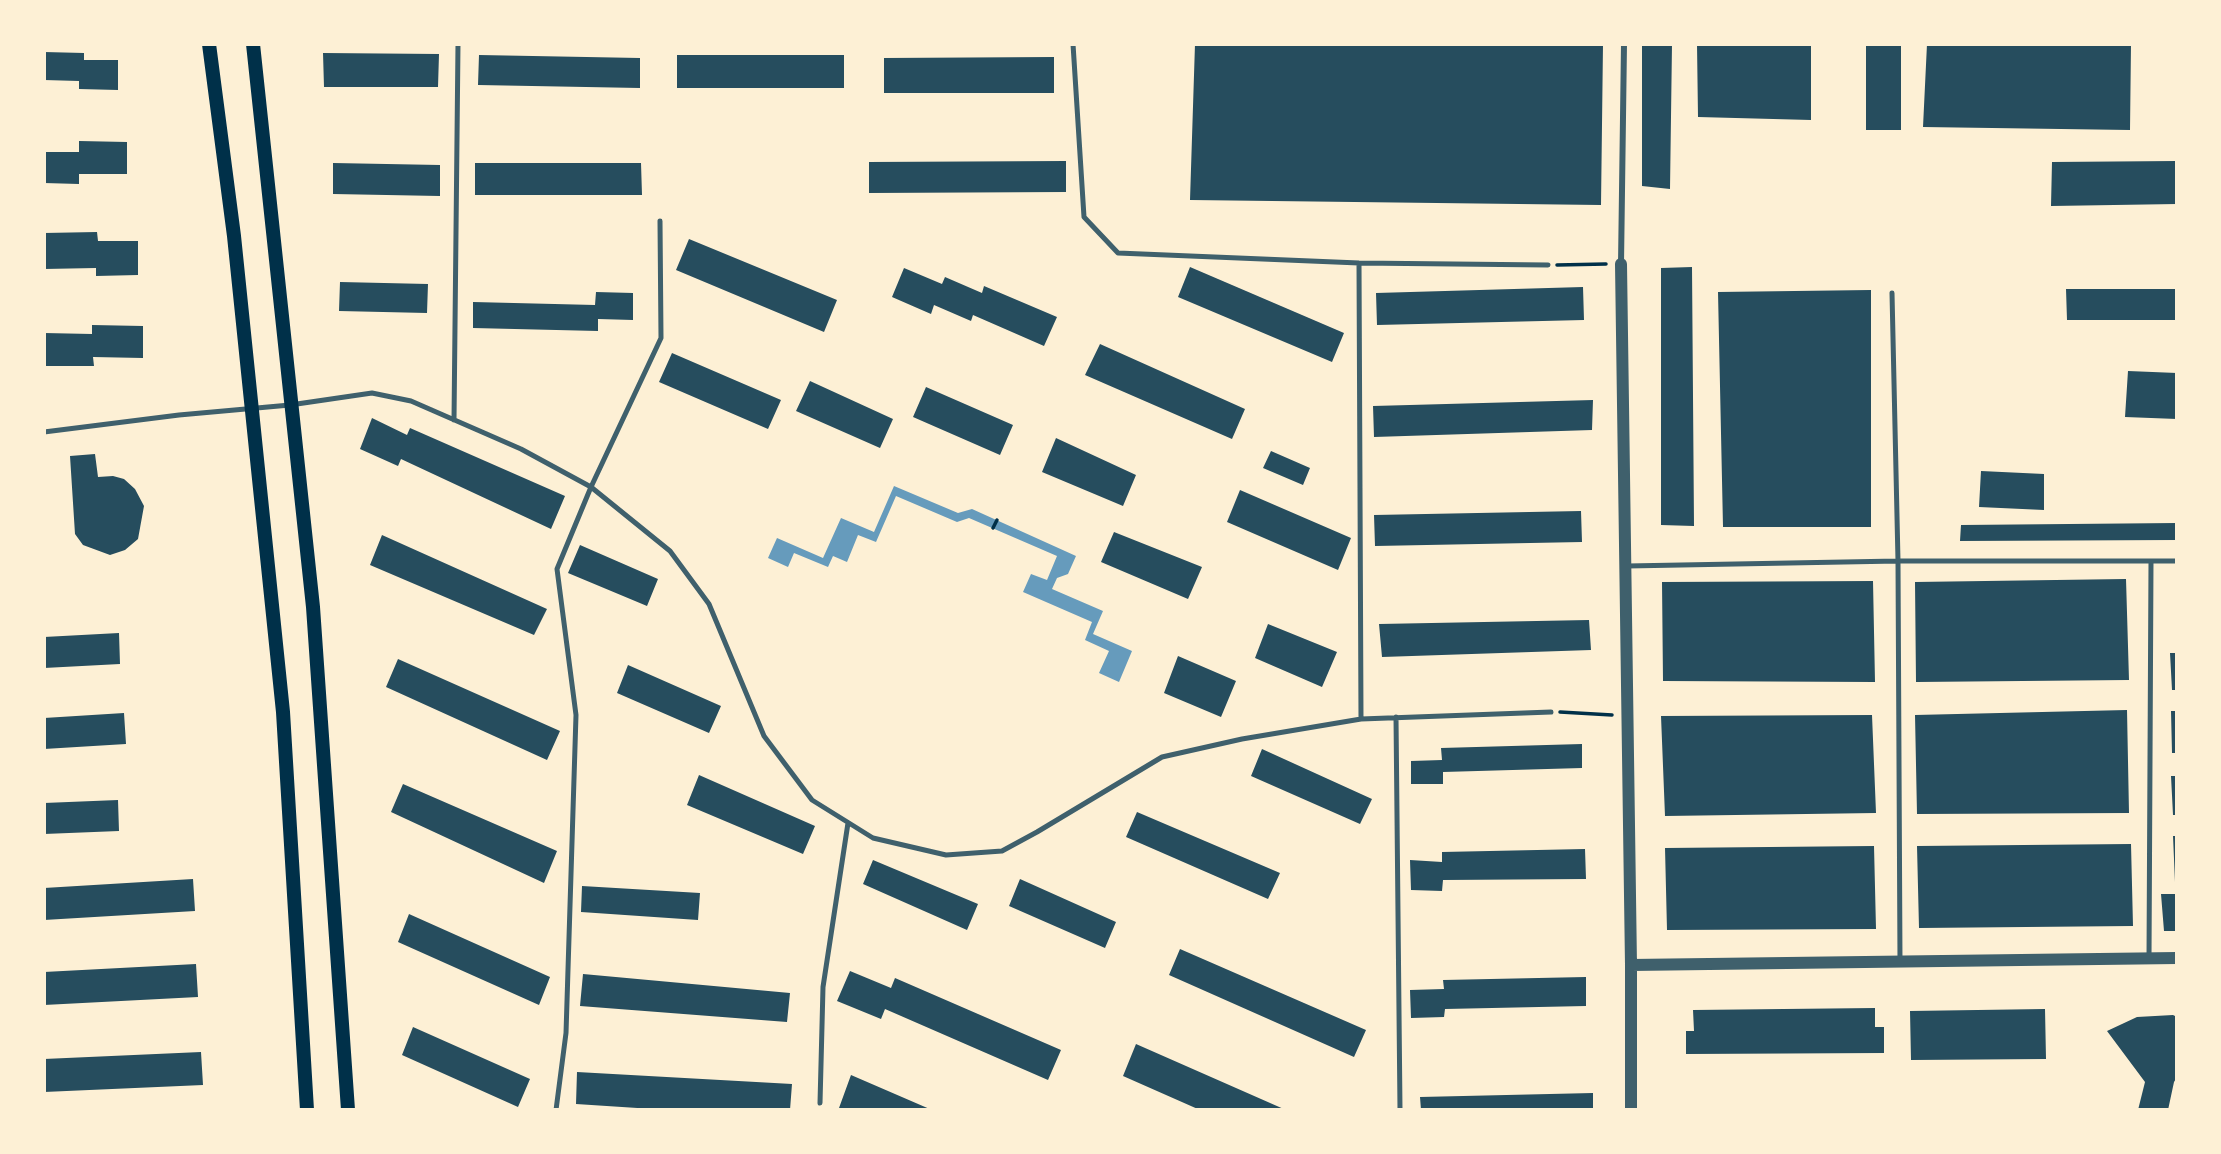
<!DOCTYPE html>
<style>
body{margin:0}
#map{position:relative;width:2221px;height:1154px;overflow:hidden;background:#fdf0d5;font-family:Commissioner,sans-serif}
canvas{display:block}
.frame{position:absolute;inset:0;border:46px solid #fdf0d5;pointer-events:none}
</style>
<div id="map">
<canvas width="2221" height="1154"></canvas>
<div class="frame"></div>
</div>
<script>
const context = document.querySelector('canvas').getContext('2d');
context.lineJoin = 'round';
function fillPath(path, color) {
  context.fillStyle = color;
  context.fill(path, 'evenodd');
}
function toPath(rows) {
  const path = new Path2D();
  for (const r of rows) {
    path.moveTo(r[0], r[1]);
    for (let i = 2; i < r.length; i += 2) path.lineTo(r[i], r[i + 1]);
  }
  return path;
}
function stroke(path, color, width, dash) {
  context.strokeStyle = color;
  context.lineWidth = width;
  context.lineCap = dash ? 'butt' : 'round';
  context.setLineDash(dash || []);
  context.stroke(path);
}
fillPath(toPath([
 [894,486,958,513,972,509,1076,556,1068,574,1057,578,1052,589,1103,611,1093,634,1132,651,1119,682,1099,673,1109,651,1085,640,1092,622,1023,592,1031,574,1047,580,1057,556,969,518,957,522,896,496,876,542,858,535,847,562,833,556,828,567,794,553,788,567,768,558,777,538,823,558,841,518,874,532]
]), '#669bbc');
fillPath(toPath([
 [1195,44,1603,44,1601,205,1190,200],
 [1642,44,1672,44,1670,189,1642,186],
 [1697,44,1811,44,1811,120,1698,117],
 [1866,44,1901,44,1901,130,1866,130],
 [1927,44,2131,44,2130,130,1923,127],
 [44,52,84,53,84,60,118,60,118,90,79,89,79,81,44,80],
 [323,53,439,54,438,87,324,87],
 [479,55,640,58,640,88,478,85],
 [677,55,844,55,844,88,677,88],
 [1054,57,1054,93,884,93,884,58],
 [79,141,127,142,127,174,79,174,79,184,44,183,44,152,79,152],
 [1066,161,1066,192,869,193,869,162],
 [2177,161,2177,204,2051,206,2052,162],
 [333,163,440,165,440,196,333,194],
 [475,163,641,163,642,195,475,195],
 [97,232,98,241,138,241,138,275,96,276,96,268,44,269,44,233],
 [689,239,837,300,824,332,676,270],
 [1190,267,1344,333,1332,362,1178,297],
 [1692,267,1694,526,1661,525,1661,268],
 [904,268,942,284,945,277,982,293,984,286,1057,317,1044,346,973,315,971,321,934,305,931,314,892,297],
 [340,282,428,284,427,313,339,311],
 [1583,287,1584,320,1377,325,1376,293],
 [2066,289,2177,289,2177,320,2067,320],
 [1871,290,1871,527,1723,527,1718,292],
 [596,292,633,293,633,320,598,319,598,331,473,328,473,302,595,305],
 [92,325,143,326,143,358,93,357,94,366,44,366,44,333,92,334],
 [1100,344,1245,409,1232,439,1085,375],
 [672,353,781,400,768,429,659,382],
 [2128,371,2177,373,2177,419,2125,417],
 [810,381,893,419,880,448,796,411],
 [926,387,1013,425,1000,455,913,417],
 [1593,400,1592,430,1374,437,1373,406],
 [372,418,407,435,410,428,565,496,551,529,401,459,398,466,360,449],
 [1056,438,1136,475,1123,506,1042,472],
 [1271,451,1310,468,1303,485,1263,468],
 [95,454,98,477,113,476,124,479,135,489,144,506,138,539,125,550,110,555,83,545,75,534,70,456],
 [1981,471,2044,474,2044,510,1979,507],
 [1240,490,1351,538,1338,570,1227,522],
 [1581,511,1582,542,1375,546,1374,515],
 [2177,523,2177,540,1960,541,1961,525],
 [1114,532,1202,567,1188,599,1101,562],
 [382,535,547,609,534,635,370,565],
 [580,545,658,579,647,606,568,573],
 [2126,579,2129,680,1916,682,1915,582],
 [1873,581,1875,682,1663,681,1662,582],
 [1589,620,1591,650,1382,657,1379,624],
 [1268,624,1337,652,1322,687,1255,658],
 [119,633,120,664,44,668,44,637],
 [2170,653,2177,653,2177,690,2172,690],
 [1178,656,1236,681,1221,717,1164,693],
 [398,659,560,731,547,760,386,687],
 [628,665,721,706,709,733,617,693],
 [2127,710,2129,813,1917,814,1915,715],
 [2171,711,2177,711,2177,753,2172,753],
 [124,713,126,744,44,749,44,718],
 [1872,715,1876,813,1665,816,1661,716],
 [1582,744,1582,768,1443,772,1443,784,1411,784,1411,761,1442,760,1441,748],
 [1262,749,1372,799,1360,824,1251,776],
 [699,775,815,826,803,854,687,805],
 [2171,776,2177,776,2177,815,2173,815],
 [403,784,557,851,544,883,391,812],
 [118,800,119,831,44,834,44,803],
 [1137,812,1280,873,1268,899,1126,837],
 [2173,836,2177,836,2177,882,2175,882],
 [2131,844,2133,926,1919,928,1917,846],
 [1874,846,1876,929,1667,930,1665,848],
 [1585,849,1586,879,1443,880,1442,891,1411,890,1410,860,1442,862,1442,852],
 [873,860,978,904,967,930,863,884],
 [193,879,195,911,44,920,44,888],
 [1020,879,1116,922,1105,948,1009,906],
 [582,886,700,893,698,920,581,912],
 [2161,894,2177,894,2177,931,2164,931],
 [409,914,550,977,539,1005,398,942],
 [1180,949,1366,1030,1354,1057,1169,975],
 [196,964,198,997,44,1005,44,972],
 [850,971,891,988,895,978,1061,1050,1048,1080,885,1009,881,1019,837,1001],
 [583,974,790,993,787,1022,580,1006],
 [1586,977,1586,1006,1445,1009,1444,1017,1411,1018,1410,990,1444,989,1443,980],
 [1875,1008,1875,1027,1884,1027,1884,1053,1686,1054,1686,1031,1694,1031,1693,1010],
 [2045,1009,2046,1059,1911,1060,1910,1011],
 [2173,1015,2177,1017,2177,1077,2174,1082,2168,1110,2138,1110,2145,1082,2107,1031,2137,1017],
 [413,1027,530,1079,518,1107,402,1055],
 [1136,1044,1286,1110,1200,1110,1123,1076],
 [201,1052,203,1085,44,1092,44,1059],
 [577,1072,792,1084,790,1110,668,1110,576,1104],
 [851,1075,932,1110,845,1110,839,1108],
 [1593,1093,1593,1110,1421,1110,1420,1097]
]), '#264d5e');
stroke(toPath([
 [1557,265,1606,264],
 [993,528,997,520],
 [1560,712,1612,715]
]), '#003049', 3.5);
stroke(toPath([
 [1073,44,1084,217,1118,253,1359,263,1548,265],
 [1359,263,1361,719],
 [1892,293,1898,561,1900,962],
 [454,420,458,44],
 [44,432,179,415,290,405,372,393,411,401,521,449,591,487,670,551,709,604,764,736,812,800,873,838,946,855,1002,851,1037,832,1162,757,1242,739,1361,719,1551,712],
 [1627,566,1898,561,2177,561],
 [1396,717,1400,1110],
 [2149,958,2151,561],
 [820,1103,823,987,848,823],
 [556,1110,566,1033,576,715,557,569,591,487,661,338,660,221]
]), '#3f606c', 5);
stroke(toPath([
 [1621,264,1624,44]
]), '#3f606c', 6);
stroke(toPath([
 [1621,264,1631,965,1631,1110],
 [1631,965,2177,958]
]), '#3f606c', 12);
stroke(toPath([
 [209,44,234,236,283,712,307,1110],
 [253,44,313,607,348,1110]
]), '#003049', 14);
</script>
